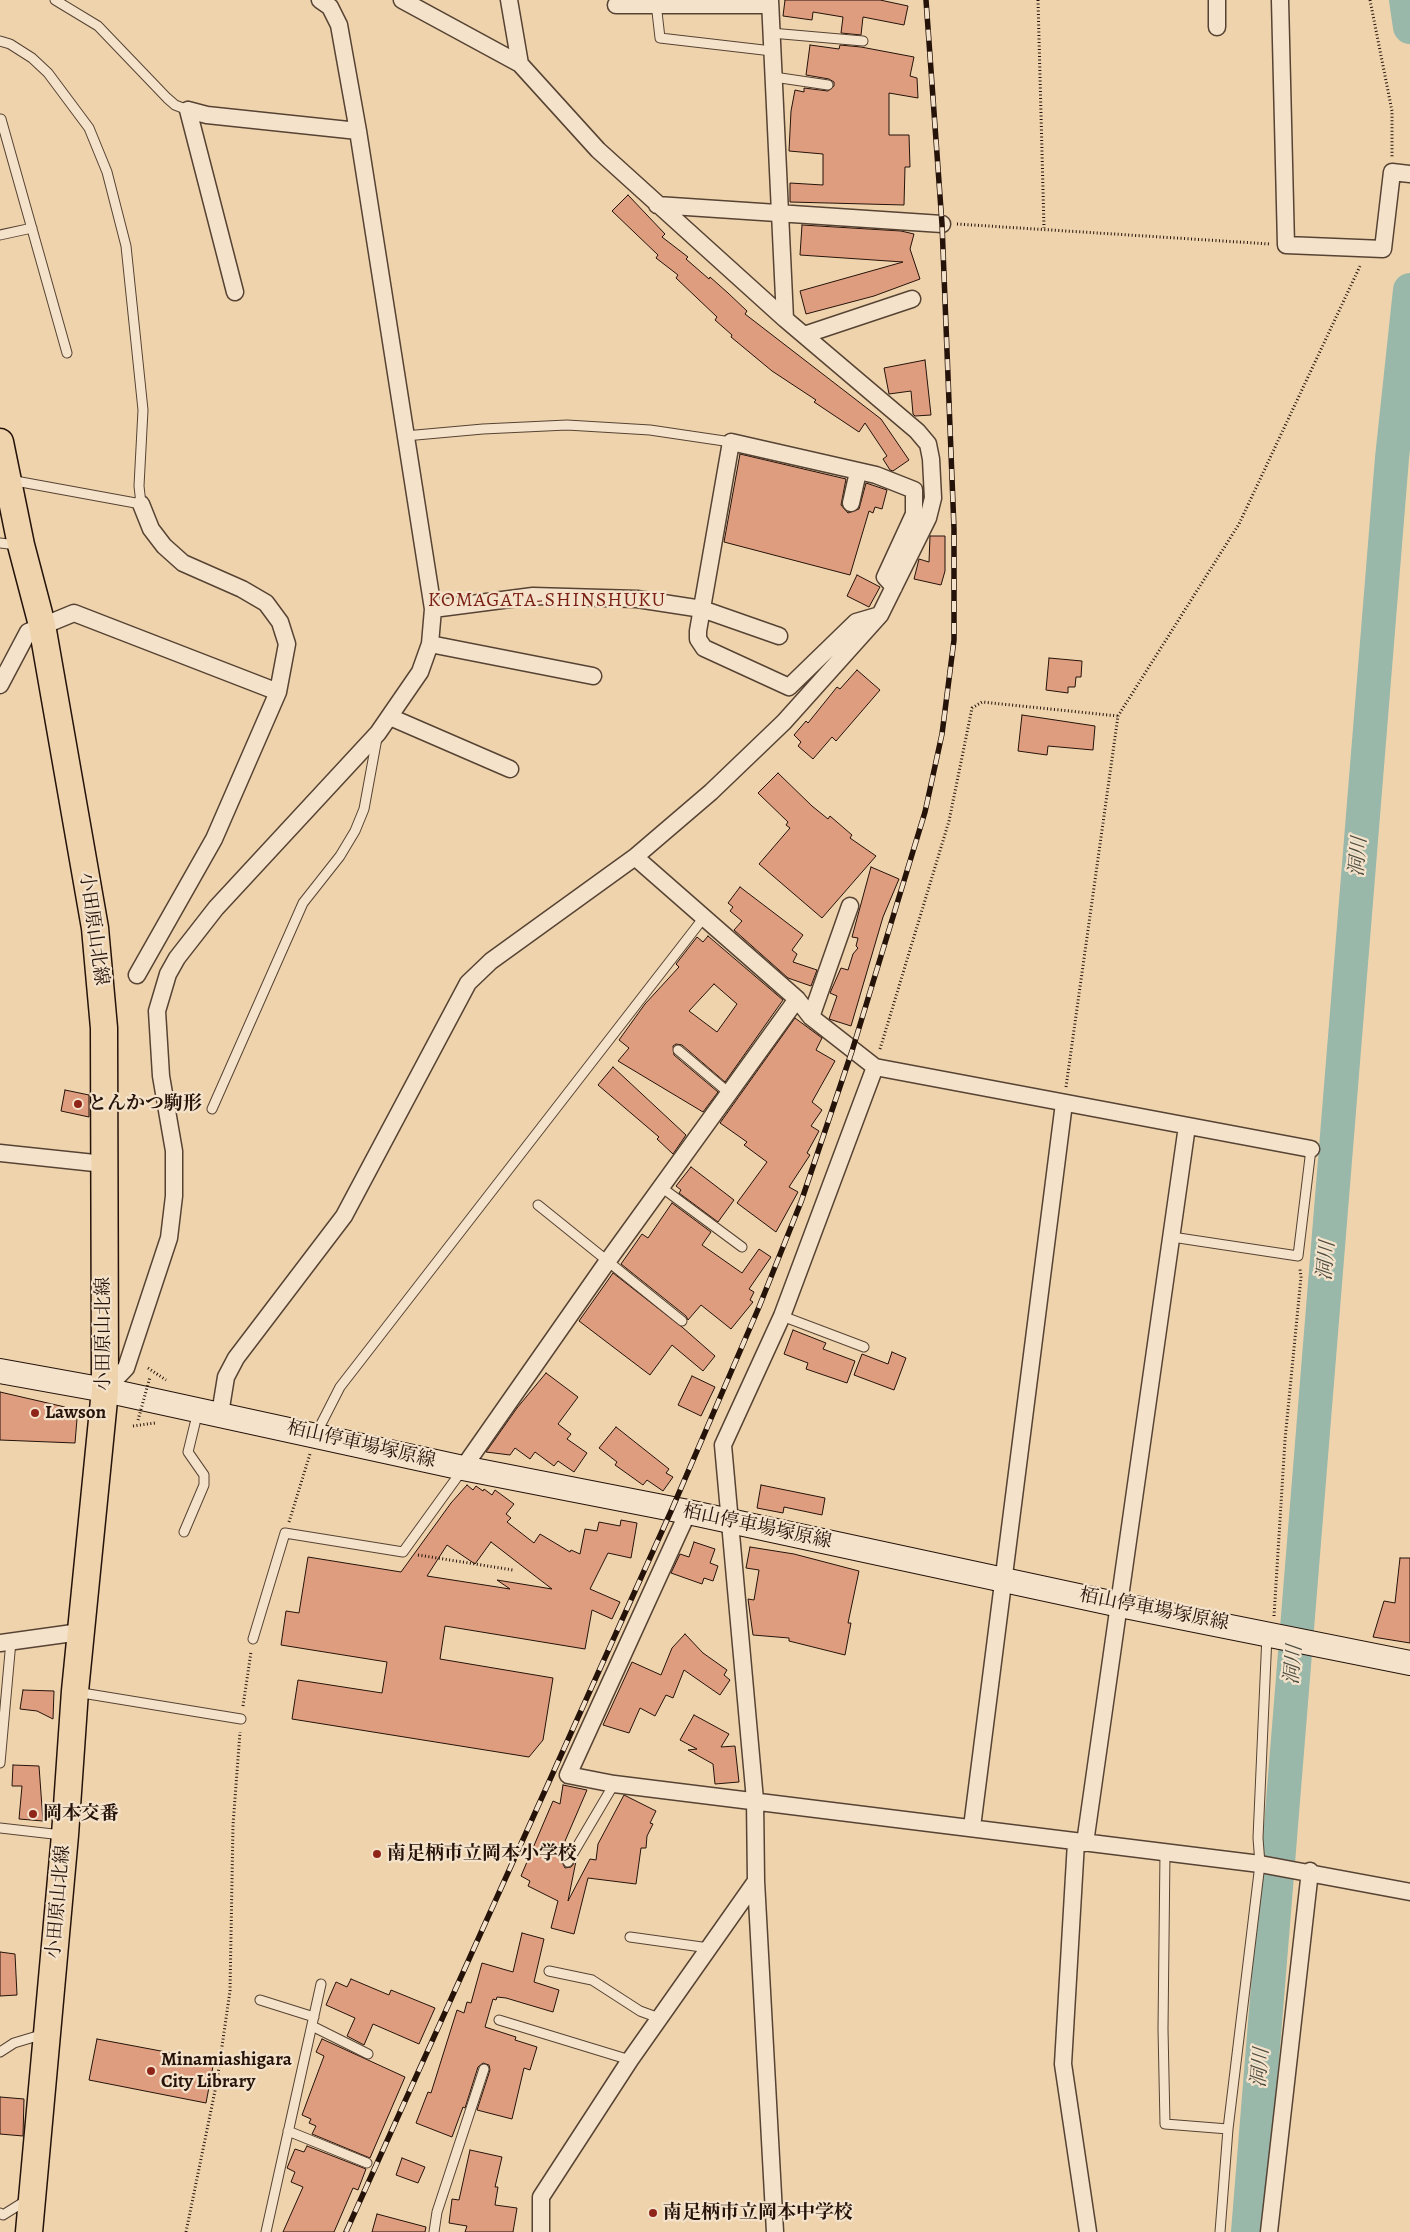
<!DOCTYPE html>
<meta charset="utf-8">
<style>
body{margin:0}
canvas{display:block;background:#eed3ad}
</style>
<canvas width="1410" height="2232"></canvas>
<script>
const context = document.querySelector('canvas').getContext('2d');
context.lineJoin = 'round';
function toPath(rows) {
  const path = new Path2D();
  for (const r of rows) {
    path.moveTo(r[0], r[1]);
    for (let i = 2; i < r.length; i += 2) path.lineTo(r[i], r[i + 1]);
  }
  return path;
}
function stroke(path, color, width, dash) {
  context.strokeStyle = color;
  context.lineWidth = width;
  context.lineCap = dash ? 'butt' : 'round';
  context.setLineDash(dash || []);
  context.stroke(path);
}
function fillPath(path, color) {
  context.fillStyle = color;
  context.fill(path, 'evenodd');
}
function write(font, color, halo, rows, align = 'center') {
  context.font = font + ' Alegreya,"Noto Serif JP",serif';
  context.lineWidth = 4.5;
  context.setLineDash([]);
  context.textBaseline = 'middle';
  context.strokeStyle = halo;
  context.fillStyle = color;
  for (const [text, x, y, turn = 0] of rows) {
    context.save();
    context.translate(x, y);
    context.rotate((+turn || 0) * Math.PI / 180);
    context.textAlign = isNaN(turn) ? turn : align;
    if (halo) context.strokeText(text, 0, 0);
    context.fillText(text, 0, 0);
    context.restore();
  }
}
stroke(toPath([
 [1406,0,1410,27],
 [1248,2232,1392,458,1410,290]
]), '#99b8aa', 34);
const building = toPath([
 [785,0,880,0,908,6,904,25,863,17,861,35,841,33,843,17,813,12,812,20,783,16,785,0],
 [810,45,839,49,840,45,861,47,914,57,910,76,917,78,918,98,889,93,889,135,909,135,910,167,905,167,904,205,790,202,790,183,823,185,823,154,789,151,791,111,795,90,804,92,804,88,828,91,834,86,834,82,829,79,806,75,810,45],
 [628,195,665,234,662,237,688,257,686,259,709,279,710,277,728,293,747,311,745,314,881,419,909,460,893,471,890,470,883,459,887,456,865,423,859,432,814,402,816,400,772,371,731,337,732,335,715,320,717,317,676,278,678,275,656,258,658,255,612,211,628,195],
 [802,225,901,231,914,234,910,249,920,279,874,296,806,314,800,291,903,262,800,255,802,225],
 [925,360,931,415,915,416,913,414,911,391,889,394,884,368,925,360],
 [740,454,846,479,841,505,848,513,859,509,866,483,887,490,882,509,875,507,873,513,869,511,850,575,724,542,740,454],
 [930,536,945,536,945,571,941,585,914,579,919,559,929,562,930,536],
 [857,575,880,587,869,607,847,596,857,575],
 [1049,658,1082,661,1081,677,1076,677,1075,687,1068,687,1068,693,1046,690,1049,658],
 [857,670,880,690,836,741,832,737,813,759,798,746,801,742,794,735,806,721,808,723,837,687,840,689,857,670],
 [1022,715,1095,726,1093,750,1048,746,1047,755,1018,751,1022,715],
 [778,773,812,806,828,819,830,816,852,835,850,838,876,856,822,918,759,864,790,828,786,825,788,822,758,793,778,773],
 [871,867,899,879,883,917,851,1026,829,1019,837,996,830,993,841,968,848,970,853,954,858,948,856,946,858,938,852,937,871,867],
 [740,887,803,935,792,950,797,954,793,962,817,970,811,986,788,978,734,930,742,921,730,911,733,907,728,903,740,887],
 [708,936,783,1000,725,1082,682,1045,676,1044,673,1046,674,1055,718,1092,703,1112,618,1061,629,1048,619,1040,645,1004,679,967,676,964,697,937,703,942,708,936],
 [714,984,737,1004,717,1032,689,1011,714,984],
 [795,1018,822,1038,816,1050,835,1061,812,1102,822,1110,811,1126,819,1131,807,1153,810,1155,789,1187,798,1192,776,1232,737,1203,767,1162,744,1145,747,1142,720,1123,795,1018],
 [613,1067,686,1135,673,1154,657,1139,659,1137,598,1085,613,1067],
 [65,1090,89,1095,89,1117,61,1111,65,1090],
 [691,1167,734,1200,718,1222,679,1193,681,1190,676,1186,691,1167],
 [672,1203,711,1232,702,1245,742,1273,759,1249,771,1257,749,1289,754,1292,750,1300,753,1302,731,1329,701,1305,688,1320,686,1316,621,1264,642,1234,648,1238,672,1203],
 [613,1273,682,1327,715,1356,703,1371,672,1345,650,1375,579,1321,613,1273],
 [793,1330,826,1343,823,1349,855,1361,847,1383,806,1369,808,1363,784,1354,793,1330],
 [892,1352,906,1358,894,1390,854,1375,862,1354,888,1364,892,1352],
 [546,1373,578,1397,558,1424,571,1434,567,1439,587,1453,574,1472,558,1461,554,1466,535,1452,530,1459,515,1448,510,1455,486,1452,517,1408,546,1373],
 [692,1376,715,1387,701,1416,678,1405,692,1376],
 [0,1392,65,1407,77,1419,75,1443,0,1440,0,1392],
 [616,1427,669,1469,666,1473,673,1477,663,1491,647,1480,643,1485,615,1465,617,1462,599,1448,616,1427],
 [467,1485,473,1490,476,1486,483,1491,484,1489,492,1495,495,1490,514,1504,506,1514,511,1518,507,1522,534,1543,540,1534,570,1552,571,1550,580,1554,585,1529,597,1531,599,1522,620,1526,621,1520,637,1523,631,1558,608,1553,590,1589,620,1602,612,1619,592,1610,585,1649,445,1626,440,1659,553,1678,543,1740,529,1757,292,1719,298,1680,382,1693,387,1662,281,1645,286,1611,299,1613,308,1557,401,1572,451,1503,467,1485],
 [491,1542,552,1589,497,1580,510,1589,427,1576,447,1545,475,1564,491,1542],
 [761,1485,825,1498,822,1515,784,1507,783,1513,757,1508,761,1485],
 [694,1542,715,1549,710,1563,718,1566,713,1581,704,1578,702,1584,671,1573,680,1554,689,1557,694,1542],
 [750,1547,794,1554,859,1571,848,1623,851,1623,845,1655,789,1641,789,1638,753,1635,748,1599,754,1600,759,1570,746,1568,750,1547],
 [1400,1558,1410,1558,1410,1643,1373,1637,1384,1601,1395,1603,1400,1558],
 [685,1634,703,1653,727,1670,724,1675,730,1680,720,1695,684,1670,673,1698,666,1695,655,1716,640,1708,629,1733,603,1725,632,1662,661,1675,672,1648,685,1634],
 [23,1690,54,1691,53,1719,37,1711,20,1709,23,1690],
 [694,1715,729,1734,721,1747,735,1746,739,1782,715,1784,713,1764,688,1750,697,1749,680,1740,694,1715],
 [13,1765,39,1766,43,1821,19,1819,22,1786,12,1786,13,1765],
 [563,1785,587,1790,559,1855,564,1856,562,1862,565,1868,571,1867,576,1861,568,1901,590,1859,596,1860,598,1844,624,1795,656,1811,650,1823,653,1824,647,1836,646,1848,641,1848,636,1884,588,1878,574,1934,551,1928,558,1901,528,1886,530,1881,521,1876,553,1801,560,1804,563,1785],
 [522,1933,544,1939,534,1982,559,1990,553,2012,506,1998,497,1997,496,2000,493,1999,485,2027,516,2037,515,2040,537,2047,530,2070,524,2068,512,2119,477,2110,490,2070,489,2065,483,2063,478,2067,465,2108,463,2107,452,2137,416,2123,428,2092,431,2093,457,2010,464,2013,467,2002,471,2003,482,1963,513,1972,522,1933],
 [0,1952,15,1954,17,1995,0,1996,0,1952],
 [351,1979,389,1995,391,1990,435,2008,419,2044,373,2024,364,2045,347,2036,355,2018,326,2005,336,1982,347,1987,351,1979],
 [97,2039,214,2061,206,2103,89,2080,97,2039],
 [322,2039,405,2077,370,2158,312,2134,316,2126,309,2123,311,2119,302,2115,324,2056,316,2052,322,2039],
 [0,2097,24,2099,23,2136,0,2134,0,2097],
 [307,2146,366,2169,358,2190,353,2188,334,2232,283,2232,303,2187,291,2182,295,2172,287,2168,295,2149,304,2152,307,2146],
 [470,2150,502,2157,495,2187,498,2187,495,2205,517,2208,513,2232,465,2232,467,2226,449,2223,452,2199,459,2200,470,2150],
 [402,2158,425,2167,418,2183,396,2175,402,2158],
 [377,2214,426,2227,425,2232,372,2232,377,2214]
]);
fillPath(building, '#de9d7f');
stroke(building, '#25130a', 1);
const lane = toPath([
 [55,0,98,26,167,98,175,105,188,110],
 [656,3,660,38,772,51],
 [771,33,863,41],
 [0,41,10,44,32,58,48,73,89,128,107,172,126,246,143,410,139,486,141,504,10,480],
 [774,77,828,85],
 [1,119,67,353],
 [0,235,32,228],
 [405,436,483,429,567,425,650,430,731,442],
 [0,543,17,545],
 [678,1050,729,1093],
 [212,1109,303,903,340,856,355,831,364,809,377,738],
 [661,1187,742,1247],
 [538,1205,682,1321],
 [1172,1237,1298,1256,1311,1149],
 [782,1316,864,1347],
 [316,1434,340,1387,705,916],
 [184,1532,204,1485,204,1475,188,1452,198,1411],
 [253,1639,285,1533,403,1552,463,1469],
 [76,1692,241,1719],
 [0,1763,11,1641],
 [0,1828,62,1835],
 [1165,1852,1163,2029,1165,2124,1228,2129],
 [568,1862,614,1784],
 [630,1937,709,1948],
 [549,1971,592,1980,640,2011,659,2018],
 [260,2000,314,2017],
 [499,2020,630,2060],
 [312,2026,368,2054],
 [0,2052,14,2043,44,2034],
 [288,2131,367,2163],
 [0,2213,3,2215,27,2200],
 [266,2232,321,1984],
 [434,2232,437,2212,484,2069],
 [1220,2232,1228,2129,1260,1864,1258,1838,1267,1635]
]);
const street = toPath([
 [402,0,520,64],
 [770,0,785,319],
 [1217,0,1217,27],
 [1280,0,1286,245,1383,249,1392,172,1410,174],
 [616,5,770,5],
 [188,110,235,292],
 [188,110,207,115,358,131],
 [657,205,942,224],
 [804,335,912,299],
 [851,503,858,472],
 [433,609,533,596,637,599,702,609,779,636],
 [880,615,856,622,789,687,704,648,698,639,698,631,731,442,876,475,914,490,914,514,885,577,894,587],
 [430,644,593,676],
 [0,685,28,632,74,613,278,692],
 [390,717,510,769],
 [635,857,797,999,811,1017,875,1067,1311,1149],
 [137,975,214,839,278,692,287,644,280,622,266,603,242,589,183,563,164,546,151,529,141,504],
 [811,1017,850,906],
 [0,1153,104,1164],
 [105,1390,126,1368,169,1238,174,1196,174,1151,161,1076,157,1011,168,974,177,958,216,908,378,733,420,672,430,644,433,609,358,131,339,25,330,7,320,0],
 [220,1414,226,1377,236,1358,344,1216,468,983,491,961,635,857,711,792,784,722,880,615,928,518,933,498,931,459,928,444,917,431,785,319,598,150,520,64,509,0],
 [463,1468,607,1262,797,999],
 [688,1512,568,1775,614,1784,1260,1864,1410,1892],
 [0,1643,80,1632],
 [972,1827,1064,1103],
 [1076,1842,1063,2064,1088,2232],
 [1085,1843,1187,1126],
 [541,2232,541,2197,630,2060,756,1881],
 [775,2232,756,1881,755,1800,723,1445,782,1316,875,1067],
 [1269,2232,1310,1871]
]);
const secondary = toPath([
 [0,1371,105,1390,463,1468,688,1512,1120,1605,1410,1663]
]);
const primary = toPath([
 [0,442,21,545,42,625,95,928,104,1028,105,1390,75,1691,65,1835,29,2232]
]);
stroke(lane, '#574333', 11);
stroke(street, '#574333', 19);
stroke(secondary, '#25130a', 26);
stroke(primary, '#25130a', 29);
stroke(toPath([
 [1038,0,1044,228],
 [1370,0,1392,111,1392,157],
 [957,224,1270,244],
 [880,1049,949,821,972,708,982,702,1118,716],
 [1066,1087,1118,716,1239,524,1361,264],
 [148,1368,166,1380],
 [133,1426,155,1423],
 [289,1522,310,1454],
 [418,1555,513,1570],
 [1274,1616,1285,1440,1301,1277,1300,1269],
 [243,1706,251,1652],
 [186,2232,217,2081,230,1991,233,1825,240,1732]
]), '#25130a', 3, [1, 2.5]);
stroke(lane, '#f4e2ca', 9);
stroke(street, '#f4e2ca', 16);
stroke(secondary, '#f4e2ca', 24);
stroke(primary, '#eed3ad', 26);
const rail = toPath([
 [346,2232,672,1509,759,1307,801,1202,852,1051,925,812,942,734,954,640,954,529,942,224,926,0]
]);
stroke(rail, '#25130a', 5.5);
stroke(rail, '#f4e2ca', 4, [11]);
stroke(toPath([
 [138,1420,150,1377]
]), '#25130a', 3, [1, 2.5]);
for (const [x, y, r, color] of [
 [78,1104,5,"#8f2418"],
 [35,1413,5,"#8f2418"],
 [33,1814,5,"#8f2418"],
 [377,1854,5,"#8f2418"],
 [151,2071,5,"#8f2418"],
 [653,2213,5,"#8f2418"]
]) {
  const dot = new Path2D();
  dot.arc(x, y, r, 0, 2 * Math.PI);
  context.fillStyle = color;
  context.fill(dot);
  stroke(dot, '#f4e2ca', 2);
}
write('19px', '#25130a', '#f4e2ca', [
 ["小田原山北線",93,929,82],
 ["小田原山北線",104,1334,-90],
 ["栢山停車場塚原線",361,1445,13],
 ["栢山停車場塚原線",757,1527,12],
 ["栢山停車場塚原線",1154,1610,11],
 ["小田原山北線",59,1902,-85]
]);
write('bold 19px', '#25130a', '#f4e2ca', [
 ["とんかつ駒形",88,1104],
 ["Lawson",45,1413],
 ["岡本交番",43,1814],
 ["南足柄市立岡本小学校",387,1854],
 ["Minamiashigara",161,2060],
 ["City Library",161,2082],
 ["南足柄市立岡本中学校",663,2213]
], 'left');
context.letterSpacing = '1px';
write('20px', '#7a1f14', '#f4e2ca', [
 ["KOMAGATA-SHINSHUKU",547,601]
]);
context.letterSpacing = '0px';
write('italic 20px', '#4e4d42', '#f4e2ca', [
 ["洞川",1359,857,-85],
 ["洞川",1327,1261,-85],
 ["洞川",1294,1665,-85],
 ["洞川",1261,2068,-85]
]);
</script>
